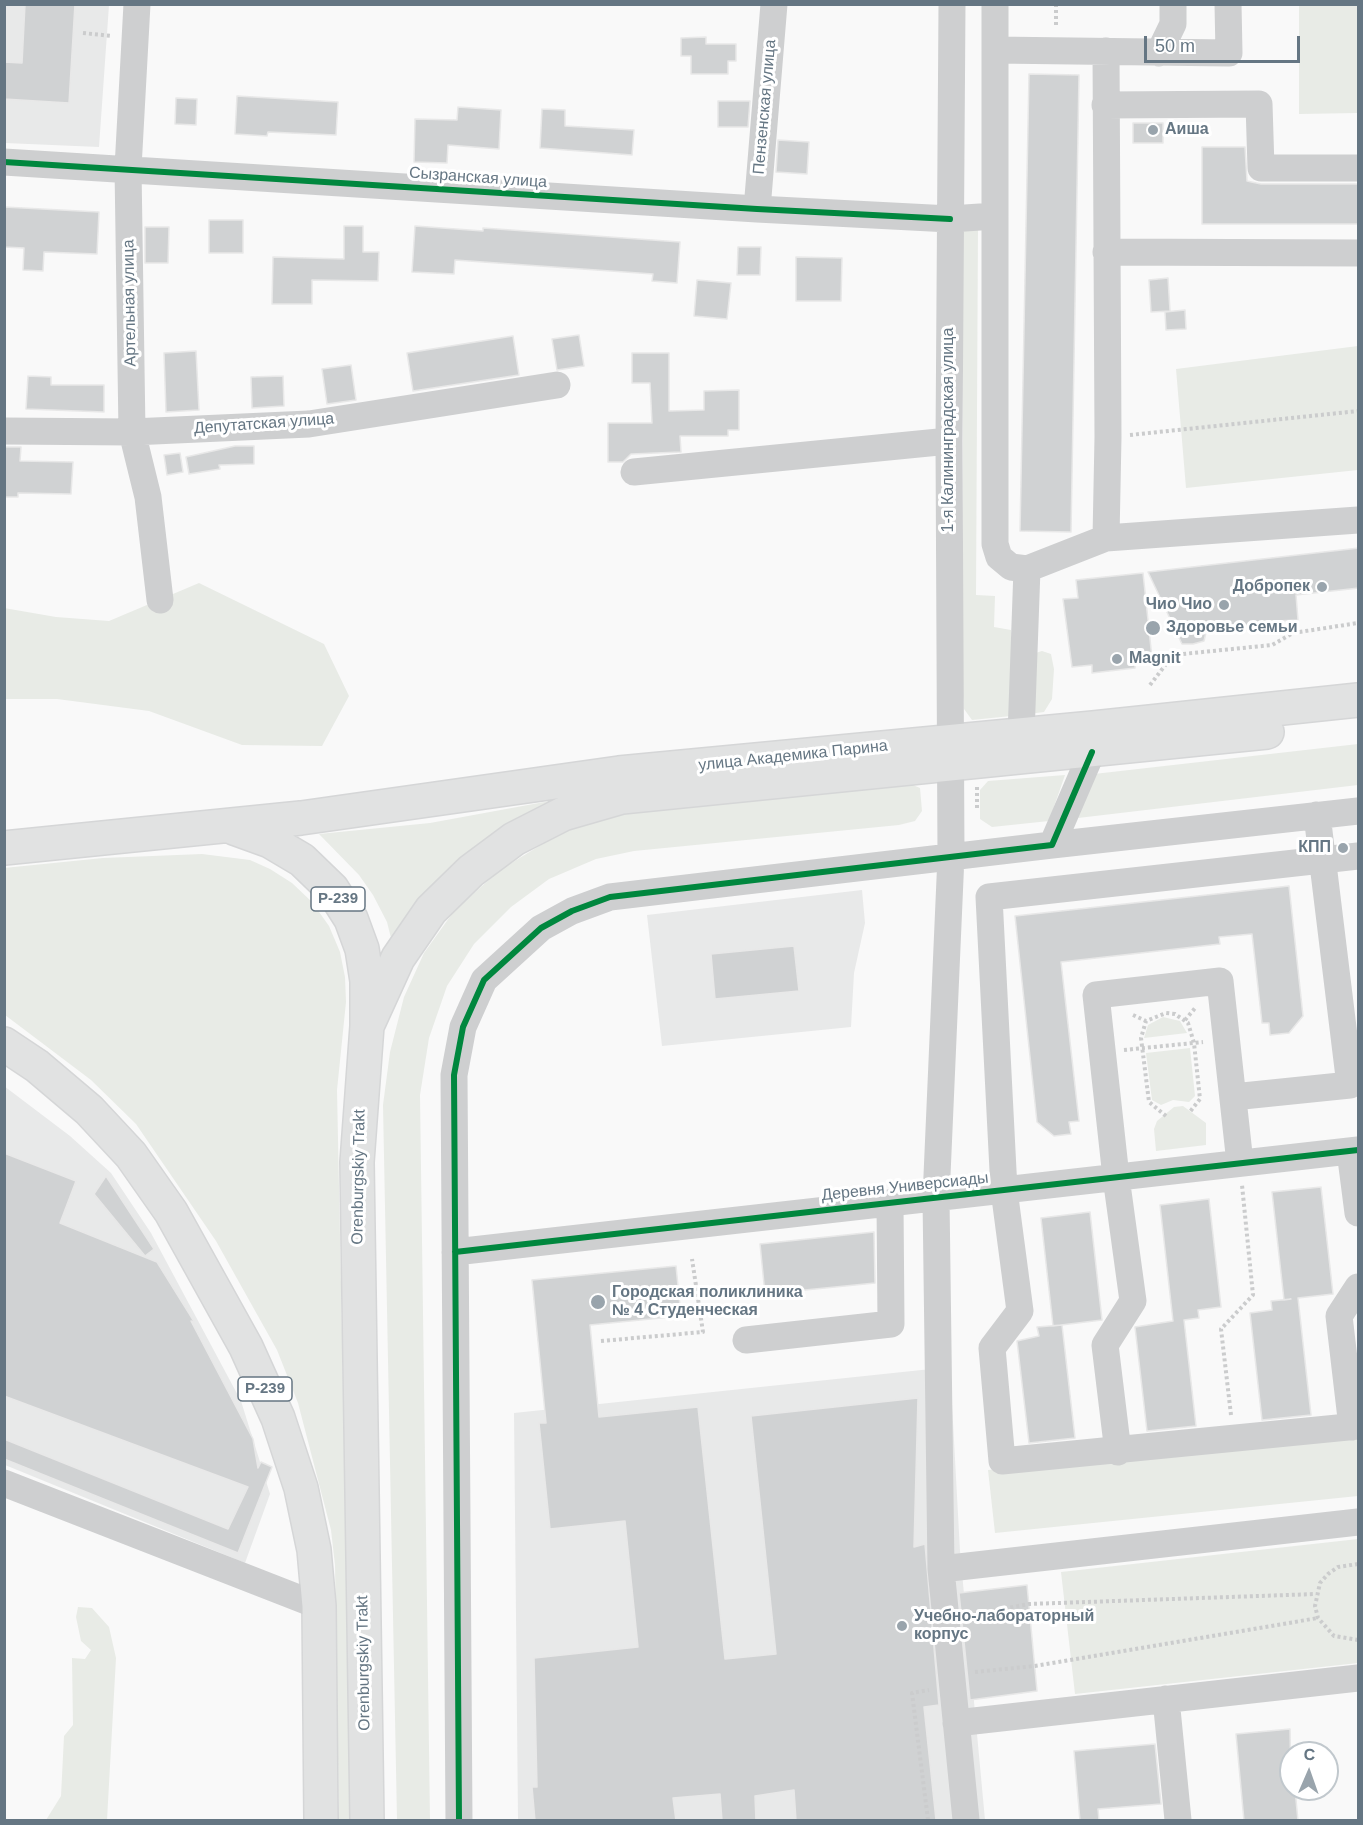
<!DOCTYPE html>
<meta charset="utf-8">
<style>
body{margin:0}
#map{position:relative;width:1363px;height:1825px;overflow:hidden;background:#f9f9f9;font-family:Helvetica,sans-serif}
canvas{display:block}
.frame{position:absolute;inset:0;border:6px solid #657683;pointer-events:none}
.north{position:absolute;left:1279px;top:1741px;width:60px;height:60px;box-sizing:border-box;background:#fff;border:2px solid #c1c8cd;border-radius:50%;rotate:2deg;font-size:16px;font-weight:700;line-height:24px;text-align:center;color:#657683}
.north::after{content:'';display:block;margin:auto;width:21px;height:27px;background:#99a4ac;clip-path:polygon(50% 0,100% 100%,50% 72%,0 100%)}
.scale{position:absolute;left:1144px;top:36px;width:156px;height:27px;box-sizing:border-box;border:3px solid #657683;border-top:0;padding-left:8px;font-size:18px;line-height:21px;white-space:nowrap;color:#657683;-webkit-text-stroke:4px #fff;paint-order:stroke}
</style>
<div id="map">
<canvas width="1363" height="1825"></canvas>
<div class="frame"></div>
<div class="north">С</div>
<div class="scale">50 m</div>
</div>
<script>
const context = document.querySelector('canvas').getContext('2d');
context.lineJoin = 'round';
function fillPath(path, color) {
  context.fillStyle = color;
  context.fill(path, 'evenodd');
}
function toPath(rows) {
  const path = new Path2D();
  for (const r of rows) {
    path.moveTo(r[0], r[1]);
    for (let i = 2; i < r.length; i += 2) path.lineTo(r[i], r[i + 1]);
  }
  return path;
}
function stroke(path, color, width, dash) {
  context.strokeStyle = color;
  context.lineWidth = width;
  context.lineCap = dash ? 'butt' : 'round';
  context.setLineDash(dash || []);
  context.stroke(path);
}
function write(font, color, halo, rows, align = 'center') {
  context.font = font + ' Helvetica,sans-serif';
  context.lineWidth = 6;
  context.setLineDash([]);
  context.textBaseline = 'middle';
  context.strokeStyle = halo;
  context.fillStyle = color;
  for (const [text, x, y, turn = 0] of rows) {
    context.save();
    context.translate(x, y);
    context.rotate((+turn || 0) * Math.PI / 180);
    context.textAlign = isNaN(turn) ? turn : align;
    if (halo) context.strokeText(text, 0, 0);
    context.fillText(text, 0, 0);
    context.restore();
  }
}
fillPath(toPath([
 [5,5,109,5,99,147,5,143],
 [862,890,865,923,854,973,851,1027,662,1046,647,915],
 [4,1086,70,1136,111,1173,151,1233,241,1401,270,1494,245,1563,5,1465],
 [950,1367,960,1551,985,1820,518,1820,514,1413]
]), '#e8e9e9');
fillPath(toPath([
 [1299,5,1358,5,1358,113,1299,114],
 [963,226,978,227,976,595,995,596,994,627,1011,630,1011,716,972,720,964,709,963,695],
 [1358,346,1358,470,1186,488,1176,369],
 [199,583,324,644,349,696,322,746,242,745,149,711,57,699,5,699,4,608,56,617,109,621],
 [1042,651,1051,654,1054,669,1052,699,1044,712,1029,714,1029,655],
 [1358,744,1358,785,1078,818,1094,774],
 [1065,775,1049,821,992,827,980,819,980,790,988,781],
 [913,785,920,788,922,811,915,821,899,825,634,851,596,859,549,879,511,907,474,944,447,986,429,1038,420,1095,430,1820,397,1820,383,1105,390,1052,404,997,424,953,454,911,500,870,567,829,631,810],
 [566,798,393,946,387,922,373,895,359,875,319,834,430,823],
 [202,854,250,860,270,869,292,883,312,902,329,926,340,952,345,977,346,1002,337,1090,352,1820,339,1820,335,1565,331,1530,298,1403,277,1350,216,1241,136,1124,91,1080,5,1015,4,868,103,858],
 [1163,1017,1180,1021,1187,1033,1144,1038,1148,1025],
 [1190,1048,1195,1096,1189,1102,1173,1100,1161,1105,1152,1100,1146,1053],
 [1183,1106,1206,1123,1206,1145,1156,1151,1154,1129,1157,1121,1174,1107],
 [1358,1432,1358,1496,995,1533,988,1470],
 [1358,1539,1358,1663,1075,1694,1061,1572],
 [78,1607,92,1608,109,1627,116,1658,107,1820,46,1820,61,1796,64,1736,73,1725,72,1658,85,1659,91,1650,81,1641,76,1617]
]), '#e8ebe6');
const building = toPath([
 [25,4,75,4,69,103,4,99,4,62,22,63,25,4],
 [706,37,706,44,736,44,736,61,728,61,728,74,691,74,691,56,681,56,681,38,706,37],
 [1029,74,1079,75,1071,532,1020,531,1029,74],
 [237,96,338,102,336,135,268,132,267,136,235,134,237,96],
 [176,98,197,99,196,125,175,124,176,98],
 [718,101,750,101,748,127,718,127,718,101],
 [458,107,501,110,499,149,448,145,447,163,414,162,415,119,457,120,458,107],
 [542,109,565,110,565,126,634,130,632,155,540,148,542,109],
 [1133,123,1163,123,1163,143,1133,143,1133,123],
 [778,140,809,142,807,174,776,172,778,140],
 [1202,147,1245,147,1247,181,1261,184,1359,184,1359,224,1202,224,1202,147],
 [4,207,99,212,97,254,44,252,43,271,23,270,24,248,4,247,4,207],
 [209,220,243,220,243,253,209,253,209,220],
 [344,226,363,226,363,252,379,252,378,281,312,280,312,304,272,304,273,257,344,259,344,226],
 [415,226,483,231,483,228,680,242,677,283,652,281,653,274,455,260,454,274,412,272,415,226],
 [145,227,169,227,168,263,145,263,145,227],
 [738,247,761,247,760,275,737,275,738,247],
 [796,257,842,258,841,301,796,301,796,257],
 [1168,278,1170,311,1151,312,1149,280,1168,278],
 [697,280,731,283,727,319,694,316,697,280],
 [1185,310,1186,329,1166,330,1165,312,1185,310],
 [579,335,584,366,557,370,552,339,579,335],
 [513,336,519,375,413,391,407,353,513,336],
 [196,351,199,410,166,412,164,353,196,351],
 [632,353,669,353,669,411,704,410,704,391,739,390,739,430,728,430,728,436,680,436,681,452,631,454,623,462,608,462,608,423,652,423,650,383,632,383,632,353],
 [351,365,356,400,327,404,322,369,351,365],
 [28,376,51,377,51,385,104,385,104,412,26,409,28,376],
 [283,376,284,406,252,408,251,377,283,376],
 [235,446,254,446,254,464,219,465,220,469,189,474,186,457,235,446],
 [4,447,21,447,20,461,73,462,71,494,18,493,18,497,4,497,4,447],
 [180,453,183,472,167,475,164,455,180,453],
 [1359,548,1359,588,1296,595,1298,620,1277,621,1277,628,1246,630,1245,624,1207,628,1204,641,1193,644,1182,644,1148,572,1359,548],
 [1143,573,1152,658,1135,661,1135,668,1092,673,1092,665,1072,667,1063,599,1078,598,1076,580,1143,573],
 [1289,886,1303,1016,1289,1033,1270,1035,1269,1023,1262,1023,1252,934,1219,937,1220,944,1061,962,1079,1121,1069,1122,1071,1134,1054,1136,1037,1122,1015,916,1289,886],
 [794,946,799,991,715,999,711,954,794,946],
 [4,1153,76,1181,60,1223,157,1262,195,1323,191,1321,253,1439,258,1468,261,1462,272,1467,238,1553,4,1459,4,1439,228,1529,248,1487,4,1396,4,1153],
 [106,1176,154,1249,145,1256,94,1194,106,1176],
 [1321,1187,1333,1294,1298,1298,1311,1415,1262,1420,1250,1313,1272,1310,1271,1301,1291,1299,1284,1300,1272,1192,1321,1187],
 [1209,1199,1221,1307,1198,1310,1199,1318,1184,1320,1196,1426,1147,1431,1135,1327,1173,1321,1160,1205,1209,1199],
 [1090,1212,1102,1320,1053,1326,1041,1218,1090,1212],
 [874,1232,875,1283,765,1294,760,1244,874,1232],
 [676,1266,681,1316,590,1325,599,1417,698,1407,725,1659,776,1654,751,1416,918,1398,914,1547,925,1544,939,1705,924,1707,936,1820,796,1821,794,1790,755,1796,756,1821,722,1821,720,1794,673,1798,676,1821,535,1821,532,1787,537,1787,534,1658,638,1647,625,1521,550,1529,539,1423,546,1423,532,1280,676,1266],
 [1062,1325,1075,1438,1029,1443,1017,1341,1039,1336,1037,1327,1062,1325],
 [1027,1585,1037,1691,970,1700,959,1593,1027,1585],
 [1290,1729,1291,1789,1295,1789,1298,1821,1244,1821,1236,1734,1290,1729],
 [1155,1744,1161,1804,1098,1809,1099,1821,1080,1821,1074,1751,1155,1744]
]);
fillPath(building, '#d0d2d3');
stroke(building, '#e8e8e8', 1.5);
const major = toPath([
 [234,828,270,841,302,860,332,889,351,919,362,949,367,981,367,1026,357,1162,367,1820],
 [4,848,301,818,619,773,1093,728,1358,700],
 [367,1026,398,958,431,910,471,871,514,839,563,814,622,797,1267,732],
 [4,1044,37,1066,89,1110,131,1155,171,1212,246,1347,278,1418,301,1488,314,1550,319,1606,321,1820]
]);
stroke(major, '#d5d6d7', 36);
stroke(toPath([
 [1056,4,1056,28],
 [83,33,112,36],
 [1130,435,1358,411],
 [1150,685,1173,655,1272,645,1293,633,1358,623],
 [977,808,977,785],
 [1133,1015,1146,1021],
 [1185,1020,1196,1007],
 [1124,1050,1203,1042],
 [1166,1116,1149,1102,1141,1038,1146,1021,1166,1013,1175,1014,1188,1023,1194,1043,1200,1099,1189,1113],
 [601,1341,703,1332,692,1259],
 [1231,1415,1221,1329,1253,1295,1242,1185],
 [1358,1564,1338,1567,1328,1574,1320,1583,1315,1606,1318,1618,1334,1636,1358,1640],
 [969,1615,1029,1604,1316,1594],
 [975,1672,1035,1666,1318,1618],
 [928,1820,912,1693,929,1690]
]), '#cbcccd', 4, [3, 3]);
stroke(toPath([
 [137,4,128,168,132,432,148,497,160,600],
 [952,4,949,441,951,856,936,1198,941,1569,966,1820],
 [995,4,995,544,999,557,1011,567,1027,569],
 [995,50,1229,53,1228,4],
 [1106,51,1108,437,1106,538],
 [1159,53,1173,24,1173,4],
 [1105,105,1259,104,1261,168,1358,168],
 [4,162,757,209,950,219,995,216],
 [757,209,774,4],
 [1106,252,1358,253],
 [4,431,132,432,309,424,557,385],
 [634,472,949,441],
 [1021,735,1027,569,1106,538,1358,520],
 [1052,845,1358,811],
 [1358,856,989,897,1004,1190,1020,1311,992,1348,1002,1461,1358,1426],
 [1233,1097,1350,1085,1317,815],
 [1350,1151,1358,1213],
 [455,1252,1358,1150],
 [746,1340,891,1324,890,1203],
 [1352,1427,1339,1316,1358,1287],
 [1118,1452,1105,1345,1133,1301,1116,1177,1096,995,1220,981,1240,1163],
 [4,1483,319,1606],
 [941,1569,1358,1522],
 [1166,1699,1178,1820],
 [956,1723,1358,1678],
 [459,1820,454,1075,463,1027,484,980,541,928,572,911,610,897,1052,845,1092,752]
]), '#cecfd0', 27);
stroke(major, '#e1e2e2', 33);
stroke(toPath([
 [4,162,757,209,950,219],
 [455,1252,1358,1150],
 [459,1820,454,1075,463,1027,484,980,541,928,572,911,610,897,1052,845,1092,752]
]), '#00873e', 6);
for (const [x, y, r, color] of [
 [1153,130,6,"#99a4ac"],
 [1322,587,6,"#99a4ac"],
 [1224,605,6,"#99a4ac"],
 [1153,628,8,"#99a4ac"],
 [1117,659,6,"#99a4ac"],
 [1343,848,6,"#99a4ac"],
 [598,1302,8,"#99a4ac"],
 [902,1626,6,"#99a4ac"]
]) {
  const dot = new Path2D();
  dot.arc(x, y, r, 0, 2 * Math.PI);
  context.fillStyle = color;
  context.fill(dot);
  stroke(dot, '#fff', 2);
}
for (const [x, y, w] of [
 [338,899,54],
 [265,1389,54]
]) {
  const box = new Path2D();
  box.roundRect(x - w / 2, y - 12, w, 24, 4.5);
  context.fillStyle = '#fff';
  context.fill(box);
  stroke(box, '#657683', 1.5);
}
write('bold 15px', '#657683', null, [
 ["Р-239",338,899],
 ["Р-239",265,1389]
]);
write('16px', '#657683', '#fff', [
 ["Пензенская улица",765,107,-85],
 ["Сызранская улица",478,178,4],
 ["Артельная улица",130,303,-91],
 ["Депутатская улица",264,424,-4],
 ["1-я Калининградская улица",949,430,-90],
 ["улица Академика Парина",793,756,-6],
 ["Orenburgskiy Trakt",359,1177,-89],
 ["Деревня Универсиады",905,1187,-6],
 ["Orenburgskiy Trakt",364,1663,-91]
]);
write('bold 16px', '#657683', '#fff', [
 ["Аиша",1165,130],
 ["Добропек",1310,587,"right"],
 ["Чио Чио",1212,605,"right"],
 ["Здоровье семьи",1166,628],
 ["Magnit",1129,659],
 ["КПП",1331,848,"right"],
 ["Городская поликлиника",612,1293],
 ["№ 4 Студенческая",612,1311],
 ["Учебно-лабораторный",914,1617],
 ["корпус",914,1635]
], 'left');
</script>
